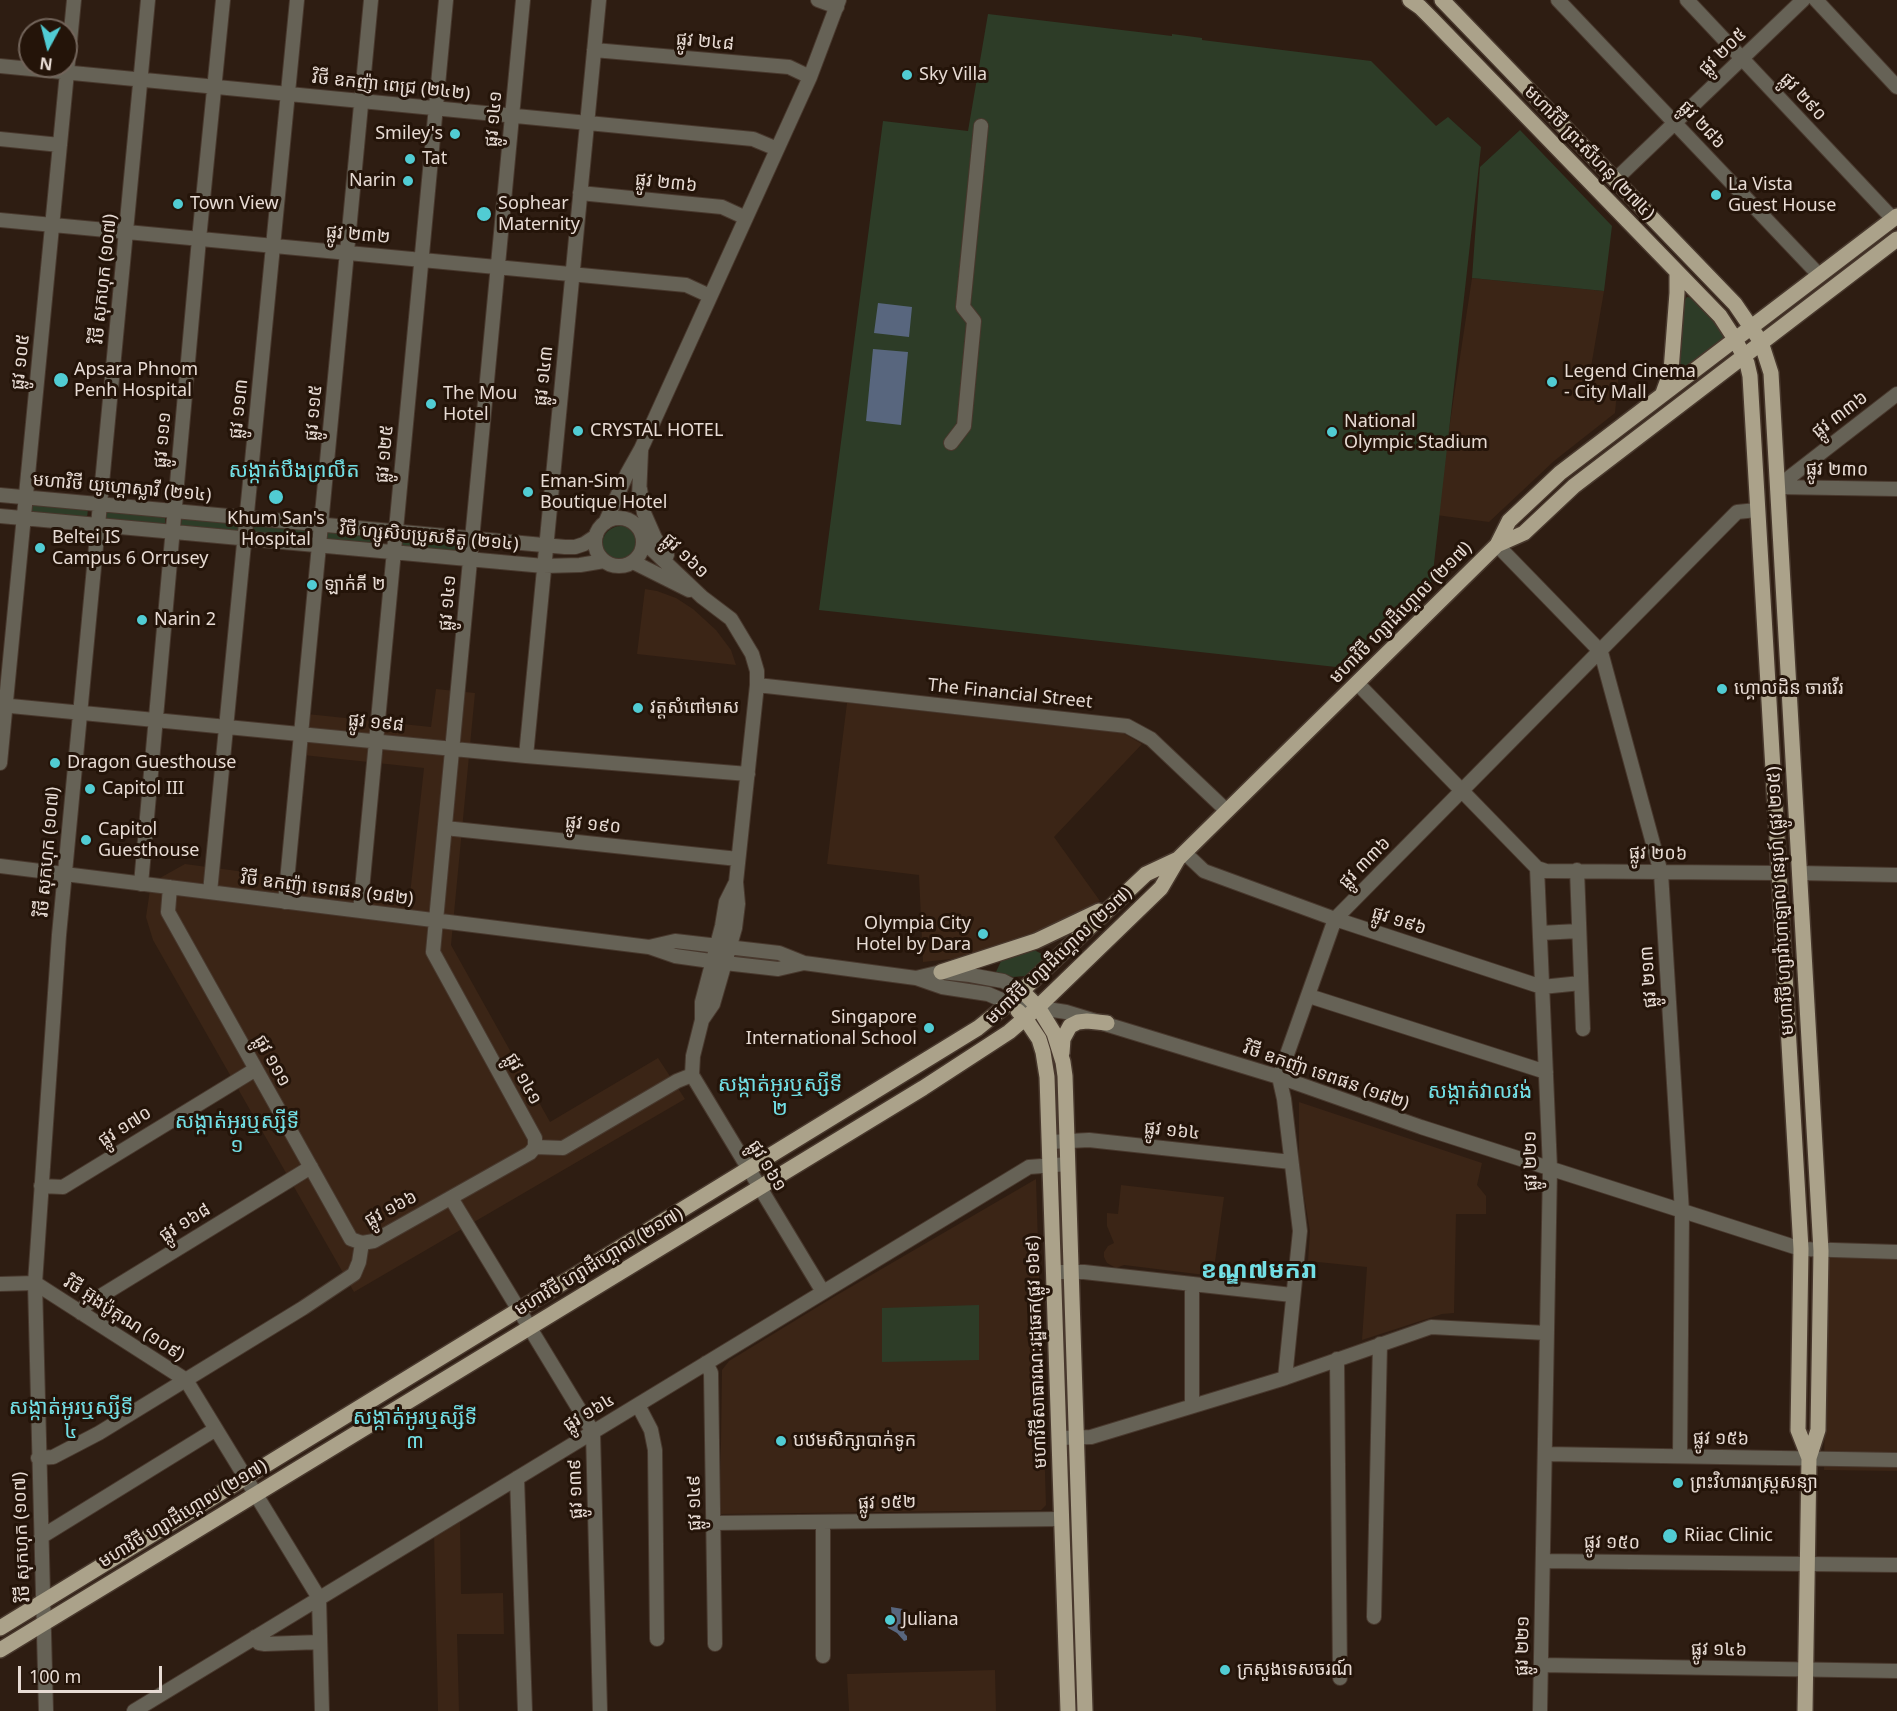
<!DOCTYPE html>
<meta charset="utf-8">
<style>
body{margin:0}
#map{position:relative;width:1897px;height:1711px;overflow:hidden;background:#2e1d12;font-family:"Noto Sans",sans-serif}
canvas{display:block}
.north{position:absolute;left:18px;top:18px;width:60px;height:60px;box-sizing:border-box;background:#241409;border:2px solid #72645a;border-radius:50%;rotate:187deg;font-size:16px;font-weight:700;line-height:24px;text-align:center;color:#e7dbd4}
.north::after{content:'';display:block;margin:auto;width:21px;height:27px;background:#51ccd3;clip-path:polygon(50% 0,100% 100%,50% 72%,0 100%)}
.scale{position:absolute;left:18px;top:1666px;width:144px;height:27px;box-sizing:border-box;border:3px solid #e7dbd4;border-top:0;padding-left:8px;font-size:18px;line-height:21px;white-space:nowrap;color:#e7dbd4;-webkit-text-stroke:4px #241409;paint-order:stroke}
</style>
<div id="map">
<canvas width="1897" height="1711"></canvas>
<div class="north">N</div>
<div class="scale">100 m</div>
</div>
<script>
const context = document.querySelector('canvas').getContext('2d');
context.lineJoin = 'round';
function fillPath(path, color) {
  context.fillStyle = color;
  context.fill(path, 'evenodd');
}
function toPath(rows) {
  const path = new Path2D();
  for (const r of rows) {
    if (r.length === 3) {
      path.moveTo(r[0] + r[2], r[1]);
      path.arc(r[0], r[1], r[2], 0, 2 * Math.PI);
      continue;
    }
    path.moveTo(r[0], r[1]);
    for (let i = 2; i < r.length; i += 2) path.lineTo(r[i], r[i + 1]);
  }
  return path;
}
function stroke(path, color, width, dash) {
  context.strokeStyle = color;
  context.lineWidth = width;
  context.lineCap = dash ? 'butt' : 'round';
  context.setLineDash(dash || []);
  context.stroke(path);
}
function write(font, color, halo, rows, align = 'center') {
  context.font = font + ' "Noto Sans","Noto Sans Khmer",sans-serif';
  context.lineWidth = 6;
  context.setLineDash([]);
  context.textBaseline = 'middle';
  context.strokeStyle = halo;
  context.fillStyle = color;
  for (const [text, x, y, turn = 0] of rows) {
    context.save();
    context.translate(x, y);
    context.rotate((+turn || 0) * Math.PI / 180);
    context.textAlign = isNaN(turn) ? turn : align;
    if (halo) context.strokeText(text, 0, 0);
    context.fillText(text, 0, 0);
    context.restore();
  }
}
fillPath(toPath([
 [1472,278,1604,291,1591,367,1619,371,1615,413,1554,461,1489,522,1436,515],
 [645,589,657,591,676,598,693,609,716,630,731,650,736,665,637,654],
 [436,689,475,693,451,945,550,1122,658,1058,685,1099,354,1292,153,940,146,917,151,883,185,864,410,894,424,768,303,755,307,714,431,727],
 [847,703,1123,733,1142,744,1054,837,1100,901,1060,926,988,949,970,953,970,957,923,962,919,875,827,864],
 [1299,1102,1482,1163,1477,1185,1486,1196,1486,1214,1456,1214,1454,1313,1442,1314,1362,1340,1367,1267,1308,1261,1310,1231,1299,1167],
 [1036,1179,1046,1505,1041,1510,720,1514,722,1370,729,1361,837,1295],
 [1121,1185,1224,1197,1213,1276,1124,1265,1116,1268,1107,1263,1104,1257,1104,1252,1108,1246,1114,1243,1107,1226,1107,1213,1118,1214],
 [1827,1245,1897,1246,1897,1471,1824,1470],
 [460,1517,461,1594,503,1593,504,1634,457,1634,459,1711,438,1711,434,1533],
 [995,1670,996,1711,849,1711,847,1674]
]), '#3b2516');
fillPath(toPath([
 [988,14,1172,36,1172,34,1202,38,1202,40,1371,61,1436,126,1448,117,1481,147,1432,581,1336,667,819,610,883,121,968,131],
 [1520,130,1612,226,1604,291,1472,278,1480,167],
 [1687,297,1694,298,1713,318,1726,336,1687,366,1681,368,1678,364,1683,302],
 [32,504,88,509,87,518,31,513],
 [105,511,165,516,165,524,104,519],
 [182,517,239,523,238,531,181,525],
 [254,523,314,529,313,539,253,533],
 [621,545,19],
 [327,531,383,537,382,546,326,540],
 [399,537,462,543,461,553,398,547],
 [1034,950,1046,956,1037,969,1025,976,1013,977,996,972,1002,959],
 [979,1305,979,1360,882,1362,882,1308]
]), '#2d3c27');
fillPath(toPath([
 [878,303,912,307,909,337,874,333],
 [873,349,908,352,901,425,866,421],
 [891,1607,903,1609,901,1622,906,1627,904,1633,907,1636,907,1640,904,1641,897,1633,888,1628,887,1624,889,1619,892,1618]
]), '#58667e');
const minor = toPath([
 [523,0,433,952,535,1138,535,1147],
 [818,0,837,7],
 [1558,0,1819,275],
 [1687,0,1893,219],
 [1816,0,1897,87],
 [594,50,789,67,810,77],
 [0,66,753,139,777,149],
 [0,139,60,145],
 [1615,180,1803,0],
 [580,193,722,207,746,218],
 [0,220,686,285,710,296],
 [951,443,964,426,974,321,963,307,981,126],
 [1777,487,1897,394],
 [1777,487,1897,489],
 [640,489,644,513,655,538,667,555],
 [0,495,565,547,575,547,584,544,596,536],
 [639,497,641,451],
 [0,516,544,566,580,565,604,561],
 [619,542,24],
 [605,523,627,474,641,449,810,77,839,0],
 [643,541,702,597,731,619,752,654,757,671,757,685,736,882,738,904,735,928,713,1004,702,1020],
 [1497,545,1601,652,1661,873,1682,1212,1680,1456],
 [633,562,689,590],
 [1357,683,1537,868,1550,1168,1540,1711],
 [757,685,1127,726,1151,739,1227,811],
 [0,705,526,756,748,774],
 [526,756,599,0],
 [0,763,74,0],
 [445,828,738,859],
 [1185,853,1204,871,1335,919,1542,987,1581,983],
 [0,866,649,947,675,956,725,963,778,969,804,963],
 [1537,868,1546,871,1779,873],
 [1577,870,1583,1029],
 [1799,873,1897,875],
 [141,884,199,239,223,0],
 [735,884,726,902,722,926,702,1002,702,1020,693,1056,692,1075,823,1292],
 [170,887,168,912,351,1239,362,1243],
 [210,892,297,0],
 [285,902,371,0],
 [360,911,446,0],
 [1540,933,1579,931],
 [649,947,675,941,779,953,804,963,916,978,942,987,988,994,1009,1003,1066,1012,1279,1077,1421,1127,1801,1249,1897,1252],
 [916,978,941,972,970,975,1003,981,1022,991],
 [1309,996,1546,1072],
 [1050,1142,1089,1140,1291,1162],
 [535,1147,563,1148,677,1081,692,1075],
 [41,1186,63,1187,256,1069],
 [451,1198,593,1432,600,1711],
 [362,1243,374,1241,530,1153,535,1147],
 [1054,1272,1084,1272,1292,1295],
 [0,1284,35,1283,186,1380,319,1598,322,1711],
 [81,1313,86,1305,311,1167],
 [1337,1359,1340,1678],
 [706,1363,711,1373,715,1644],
 [1285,1378,1300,1231,1284,1099,1279,1077,1335,919,1737,512,1757,510],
 [638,1405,651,1430,655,1450,657,1639],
 [1192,1406,1192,1284],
 [1059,1438,1091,1437,1285,1378,1431,1327,1547,1333],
 [1545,1454,1897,1460],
 [38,1458,53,1457,99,1433,303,1308,354,1274,359,1262,362,1243],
 [517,1478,525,1711],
 [823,1522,823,1656],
 [713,1523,1062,1519],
 [41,1537,216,1429],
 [1543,1561,1897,1565],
 [1374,1617,1380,1344],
 [255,1637,259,1643,265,1644,320,1642],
 [1541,1665,1897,1671],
 [46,1711,35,1283,59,935,148,0],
 [134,1711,1029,1167,1068,1164]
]);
const major = toPath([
 [1410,0,1420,7,1431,18,1720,316,1735,339,1747,363,1750,376,1801,1249,1798,1430,1809,1458],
 [1442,0,1735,304,1761,342,1771,373,1821,1251,1818,1430,1809,1458,1805,1711],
 [1663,393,1671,371,1677,293,1677,273],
 [1497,545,1524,533,1574,486,1897,239],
 [941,972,1036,941,1099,911],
 [1022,991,1038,1007,1054,1033,1063,1062,1065,1076,1085,1711],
 [1018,1011,1025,1018,1039,1039,1043,1052,1047,1077,1068,1711],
 [1062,1053,1063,1039,1070,1026,1078,1022,1087,1021,1107,1023],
 [0,1628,978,1028,1009,1003,1146,874,1178,859],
 [0,1650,923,1088,1009,1032,1038,1007,1161,888,1178,859,1497,545,1509,521,1560,473,1897,216]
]);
stroke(minor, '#48382d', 16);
stroke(major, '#48382d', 18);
stroke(minor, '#666256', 14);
stroke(major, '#aba28a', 15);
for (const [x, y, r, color] of [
 [907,75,6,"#51ccd3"],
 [455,134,6,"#51ccd3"],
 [410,159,6,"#51ccd3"],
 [408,181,6,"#51ccd3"],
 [1716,195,6,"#51ccd3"],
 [178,204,6,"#51ccd3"],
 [484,214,8,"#51ccd3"],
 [61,380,8,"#51ccd3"],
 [1552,382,6,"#51ccd3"],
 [431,404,6,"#51ccd3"],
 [578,431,6,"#51ccd3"],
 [1332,432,6,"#51ccd3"],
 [528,492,6,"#51ccd3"],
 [276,497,8,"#51ccd3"],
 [40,548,6,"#51ccd3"],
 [312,585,6,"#51ccd3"],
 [142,620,6,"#51ccd3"],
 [1722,689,6,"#51ccd3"],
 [638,708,6,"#51ccd3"],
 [55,763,6,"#51ccd3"],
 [90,789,6,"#51ccd3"],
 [86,840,6,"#51ccd3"],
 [983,934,6,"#51ccd3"],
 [929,1028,6,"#51ccd3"],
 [781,1441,6,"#51ccd3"],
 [1678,1483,6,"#51ccd3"],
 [1670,1536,8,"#51ccd3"],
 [890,1620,6,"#51ccd3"],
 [1225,1670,6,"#51ccd3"]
]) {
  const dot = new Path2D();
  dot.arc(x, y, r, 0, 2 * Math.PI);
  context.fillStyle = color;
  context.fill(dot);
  stroke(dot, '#241409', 2);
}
write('18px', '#e7dbd4', '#241409', [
 ["ផ្លូវ ២៤៨",705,42,5],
 ["ផ្លូវ ២០៥",1723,52,-44],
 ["វិថី ឧកញ៉ា ពេជ្រ (២៤២)",391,86,6],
 ["ផ្លូវ ២៩០",1803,97,47],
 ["ផ្លូវ ១៤១",494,119,-85],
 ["ផ្លូវ ២៨៦",1702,125,47],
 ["មហាវិថី ព្រះសីហនុ (២៧៤)",1589,153,46],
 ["ផ្លូវ ២៣៦",666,183,6],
 ["ផ្លូវ ២៣២",358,235,5],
 ["វិថី សុកហុក (១០៧)",104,279,-84],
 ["ផ្លូវ ១០៥",21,362,-84],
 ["ផ្លូវ ១៤៣",544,376,-84],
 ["ផ្លូវ ១១៣",239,409,-84],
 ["ផ្លូវ ១១៥",314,413,-85],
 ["ផ្លូវ ៣៣៦",1840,415,-37],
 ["ផ្លូវ ១១១",163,440,-85],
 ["ផ្លូវ ១២៥",385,454,-85],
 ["ផ្លូវ ២៣០",1837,470,1],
 ["មហាវិថី យូហ្គោស្លាវី (២១៤)",122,488,5],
 ["វិថី ហ្សូសិបប្រូសទីតូ (២១៤)",429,537,5],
 ["ផ្លូវ ១៦១",685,556,44],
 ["ផ្លូវ ១៤១",448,603,-85],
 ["មហាវិថី ហ្សាដឹហ្គោល (២១៧)",1401,613,-45],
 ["The Financial Street",1010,694,6],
 ["ផ្លូវ ១៩៨",376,723,6],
 ["ផ្លូវ ១៩០",593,825,6],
 ["វិថី សុកហុក (១០៧)",48,852,-85],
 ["ផ្លូវ ២០៦",1658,854,1],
 ["ផ្លូវ ៣៣៦",1365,863,-45],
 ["វិថី ឧកញ៉ា ទេពផន (១៨២)",327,889,7],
 ["មហាវិថី ហ្សាវ៉ាហាឡាល នេរុហ៍ (ផ្លូវ ២១៥)",1781,901,-93],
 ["ផ្លូវ ១៩៦",1399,921,18],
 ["មហាវិថី ហ្សាដឹហ្គោល (២១៧)",1059,956,-43],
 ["ផ្លូវ ២១៣",1649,977,-94],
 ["ផ្លូវ ១១១",272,1061,61],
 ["វិថី ឧកញ៉ា ទេពផន (១៨២)",1326,1076,19],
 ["ផ្លូវ ១៤១",523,1079,61],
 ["ផ្លូវ ១៧០",125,1127,-32],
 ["ផ្លូវ ១៦៤",1172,1131,6],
 ["ផ្លូវ ២២១",1531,1161,-91],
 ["ផ្លូវ ១៦១",767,1166,59],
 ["ផ្លូវ ១៦៦",391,1209,-28],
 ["ផ្លូវ ១៦៨",185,1223,-32],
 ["មហាវិថី ហ្សាដឹហ្គោល (២១៧)",599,1262,-31],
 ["វិថី អ៊ុងប៉ូគុណ (១០៩)",124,1319,33],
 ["មហាវិថីសាធារណៈរដ្ឋឆេក(ផ្លូវ ១៦៩)",1037,1352,-92],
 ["ផ្លូវ ១៦៤",589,1413,-31],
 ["ផ្លូវ ១៥៦",1721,1439,1],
 ["ផ្លូវ ១៣៩",576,1489,-92],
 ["ផ្លូវ ១៤៩",695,1503,-91],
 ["ផ្លូវ ១៥២",887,1503,-1],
 ["មហាវិថី ហ្សាដឹហ្គោល (២១៧)",183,1514,-31],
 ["វិថី សុកហុក (១០៧)",22,1537,-92],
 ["ផ្លូវ ១៥០",1612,1543,1],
 ["ផ្លូវ ២២១",1523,1646,-89],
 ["ផ្លូវ ១៤៦",1719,1650,1]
]);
write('18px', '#e7dbd4', '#241409', [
 ["Sky Villa",919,75],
 ["Smiley's",443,134,"right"],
 ["Tat",422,159],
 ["Narin",396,181,"right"],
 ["La Vista",1728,185],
 ["Guest House",1728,206],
 ["Town View",190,204],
 ["Sophear",498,204],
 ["Maternity",498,225],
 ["Apsara Phnom",74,370],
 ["Penh Hospital",74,391],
 ["Legend Cinema",1564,372],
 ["- City Mall",1564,393],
 ["The Mou",443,394],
 ["Hotel",443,415],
 ["National",1344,422],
 ["Olympic Stadium",1344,443],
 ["CRYSTAL HOTEL",590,431],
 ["Eman-Sim",540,482],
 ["Boutique Hotel",540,503],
 ["Khum San's",276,519,"center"],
 ["Hospital",276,540,"center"],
 ["Beltei IS",52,538],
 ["Campus 6 Orrusey",52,559],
 ["ឡាក់គី ២",324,585],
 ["Narin 2",154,620],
 ["ហ្គោលដិន ចារវើរ",1734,689],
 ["វត្តសំពៅមាស",650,708],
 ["Dragon Guesthouse",67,763],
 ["Capitol III",102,789],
 ["Capitol",98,830],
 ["Guesthouse",98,851],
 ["Olympia City",971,924,"right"],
 ["Hotel by Dara",971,945,"right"],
 ["Singapore",917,1018,"right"],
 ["International School",917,1039,"right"],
 ["បឋមសិក្សាបាក់ទូក",793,1441],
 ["ព្រះវិហាររាស្ត្រសន្យា",1690,1483],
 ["Riiac Clinic",1684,1536],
 ["Juliana",902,1620],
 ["ក្រសួងទេសចរណ៍",1237,1670]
], 'left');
write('21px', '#72dfe5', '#241409', [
 ["សង្កាត់បឹងព្រលឹត",294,471],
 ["សង្កាត់អូរឬស្សីទី",780,1085],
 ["២",780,1109],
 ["សង្កាត់វាលវង់",1480,1092],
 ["សង្កាត់អូរឬស្សីទី",237,1122],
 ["១",237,1146],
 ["សង្កាត់អូរឬស្សីទី",71,1408],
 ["៤",71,1432],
 ["សង្កាត់អូរឬស្សីទី",415,1418],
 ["៣",415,1442]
]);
write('bold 24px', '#72dfe5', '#241409', [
 ["ខណ្ឌ៧មករា",1259,1271]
]);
</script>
